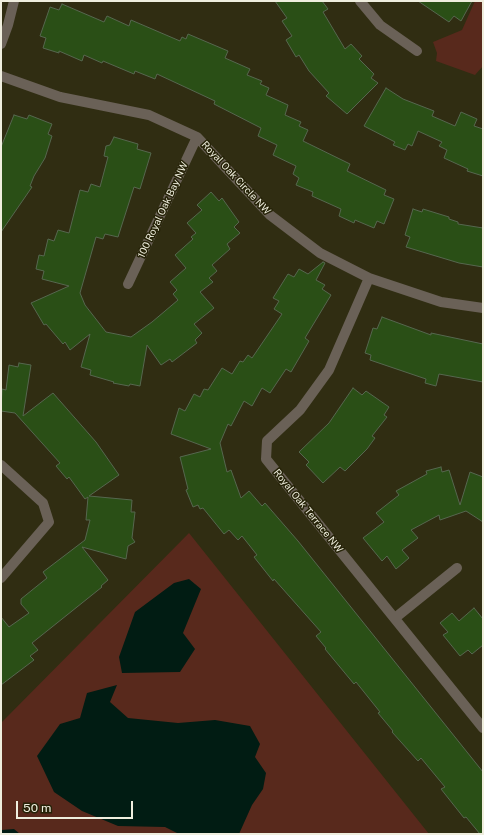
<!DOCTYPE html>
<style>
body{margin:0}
#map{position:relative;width:484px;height:835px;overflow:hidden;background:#302d12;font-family:"Public Sans",sans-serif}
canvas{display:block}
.frame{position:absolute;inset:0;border:2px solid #efeede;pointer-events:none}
.scale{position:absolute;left:16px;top:801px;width:117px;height:18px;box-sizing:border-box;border:2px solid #efeede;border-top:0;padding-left:5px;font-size:12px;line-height:14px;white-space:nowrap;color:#efeede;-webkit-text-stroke:3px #262308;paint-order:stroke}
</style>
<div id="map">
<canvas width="484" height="835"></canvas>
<div class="frame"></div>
<div class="scale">50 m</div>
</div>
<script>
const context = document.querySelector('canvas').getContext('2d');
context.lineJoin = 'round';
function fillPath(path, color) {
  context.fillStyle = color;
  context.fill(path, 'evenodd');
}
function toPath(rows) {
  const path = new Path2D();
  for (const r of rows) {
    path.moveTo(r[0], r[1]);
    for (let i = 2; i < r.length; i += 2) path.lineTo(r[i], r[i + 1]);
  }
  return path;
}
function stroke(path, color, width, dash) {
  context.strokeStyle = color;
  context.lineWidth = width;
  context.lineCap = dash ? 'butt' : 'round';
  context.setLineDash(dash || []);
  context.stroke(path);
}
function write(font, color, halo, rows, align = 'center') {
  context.font = font + ' "Public Sans",sans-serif';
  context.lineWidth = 3;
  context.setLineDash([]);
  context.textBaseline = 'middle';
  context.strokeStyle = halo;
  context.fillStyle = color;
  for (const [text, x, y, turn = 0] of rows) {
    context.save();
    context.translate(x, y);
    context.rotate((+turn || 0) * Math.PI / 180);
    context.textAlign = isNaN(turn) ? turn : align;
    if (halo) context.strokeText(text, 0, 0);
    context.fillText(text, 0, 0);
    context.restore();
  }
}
fillPath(toPath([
 [475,1,483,1,483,66,475,75,436,61,437,53,433,42,462,30],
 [189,533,429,834,1,834,1,723]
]), '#58291c');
fillPath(toPath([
 [189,579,201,589,183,633,195,649,180,672,122,673,119,657,135,612,174,583],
 [117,685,110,702,128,718,178,723,215,720,250,726,260,744,255,757,266,773,263,789,252,805,239,834,179,834,165,827,118,826,82,811,54,792,37,756,60,724,80,718,87,693],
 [14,829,20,834,1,834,1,830]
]), '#011c13');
const building = toPath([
 [275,1,322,1,328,9,323,12,345,49,351,44,362,56,359,59,374,74,371,78,378,83,347,114,326,96,329,93,309,71,299,55,296,57,286,40,292,36,282,21,287,18,275,1],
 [418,1,472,1,461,21,454,16,449,22,418,1],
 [62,4,104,22,107,16,129,26,131,20,180,41,182,37,186,39,188,34,228,51,225,58,250,69,247,75,262,81,260,84,269,88,266,95,288,105,285,115,301,122,299,126,308,130,303,141,350,164,347,171,386,190,384,195,394,199,384,224,377,221,374,228,355,220,354,223,339,216,341,209,312,196,313,192,296,185,299,178,293,174,296,166,273,155,277,145,258,136,261,128,214,104,215,101,157,74,155,79,135,71,134,74,103,61,102,63,84,55,82,61,59,51,59,53,43,48,46,38,40,36,50,7,59,10,62,4],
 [386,88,403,99,434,111,432,116,455,126,461,112,477,119,474,126,483,129,483,176,467,171,468,169,444,158,447,150,439,146,442,142,418,131,412,146,408,144,405,150,393,145,395,142,364,126,386,88],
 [14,115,27,119,29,115,52,124,48,134,52,136,45,158,34,176,30,186,32,187,1,232,1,147,14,115],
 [114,137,138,144,137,149,151,153,140,189,134,187,118,237,105,234,103,239,96,237,80,293,85,305,106,332,131,337,152,322,178,300,173,294,177,290,170,282,186,268,175,255,193,239,191,237,196,233,187,223,202,210,197,205,211,192,219,201,222,198,239,222,234,227,240,233,227,244,230,249,212,265,217,271,209,278,213,282,200,292,214,308,194,324,202,333,195,340,197,343,172,362,170,359,161,365,147,345,140,386,130,384,129,386,113,383,114,382,90,375,91,370,81,367,90,334,70,350,65,342,63,344,46,324,44,325,31,303,69,286,42,279,44,271,36,269,39,255,44,256,48,239,54,241,58,230,69,233,80,190,88,192,91,184,100,187,108,157,104,156,106,146,110,145,114,137],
 [413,209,422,212,423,209,449,217,449,219,458,222,458,224,483,228,483,267,459,263,406,247,410,237,405,235,413,209],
 [323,262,325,263,316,280,325,285,322,289,331,295,305,338,309,341,291,372,286,369,270,393,262,388,252,406,244,401,231,426,228,424,220,443,227,472,231,470,241,498,249,491,262,506,265,503,298,541,483,772,483,834,480,834,466,817,464,818,441,789,445,787,421,758,418,761,392,732,393,731,378,713,380,712,356,682,354,684,325,649,326,648,316,636,321,632,274,579,273,581,254,557,257,555,242,536,238,540,229,530,224,534,203,508,200,509,198,505,193,507,186,490,188,489,180,457,211,449,171,434,179,408,185,411,194,394,200,397,204,389,208,390,222,368,232,374,240,361,243,362,248,355,252,358,282,314,274,309,279,301,273,298,288,274,294,277,299,269,308,274,323,262],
 [382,317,431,335,431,333,483,344,483,382,439,374,436,386,425,383,426,379,370,360,371,355,365,353,373,328,377,329,382,317],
 [19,363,31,365,23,416,53,393,96,442,119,475,89,496,132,500,131,512,135,512,132,538,135,542,128,546,126,559,82,547,108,580,101,586,102,587,32,643,38,650,30,656,34,660,1,685,1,617,9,627,29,613,21,604,21,599,47,578,43,572,85,540,90,520,86,520,88,497,85,499,69,477,67,479,56,466,60,463,15,413,1,411,2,389,6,390,9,365,18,367,19,363],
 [353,388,362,395,366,391,389,407,384,415,387,417,372,436,375,438,367,449,345,471,340,467,323,483,306,465,309,462,299,452,329,423,353,388],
 [441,467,442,472,449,470,460,505,470,472,483,477,483,522,466,511,440,520,439,515,411,530,418,538,402,550,409,558,396,569,387,556,382,561,363,538,384,522,376,513,399,495,396,491,427,474,426,471,441,467],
 [474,608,483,619,483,645,472,654,468,650,460,656,443,635,448,632,440,623,452,613,459,621,474,608]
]);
fillPath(building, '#2a4f16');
stroke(building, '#56674f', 1);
stroke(toPath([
 [360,1,380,25,417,51],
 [1,76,60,97,149,115,197,137,270,215,320,253,369,278,441,302,483,308],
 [369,278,329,370,300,410,267,441,266,459,483,728],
 [128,284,197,137],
 [1,465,43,503,49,522,1,578],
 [395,618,457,568]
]), '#6a6157', 10);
stroke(toPath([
 [1,44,8,25,14,1]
]), '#6a6157', 10);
write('10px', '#efeede', '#262308', [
 ["Royal Oak Circle NW",236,178,47],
 ["100 Royal Oak Bay NW",163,210,-65],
 ["Royal Oak Terrace NW",308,511,51]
]);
</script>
